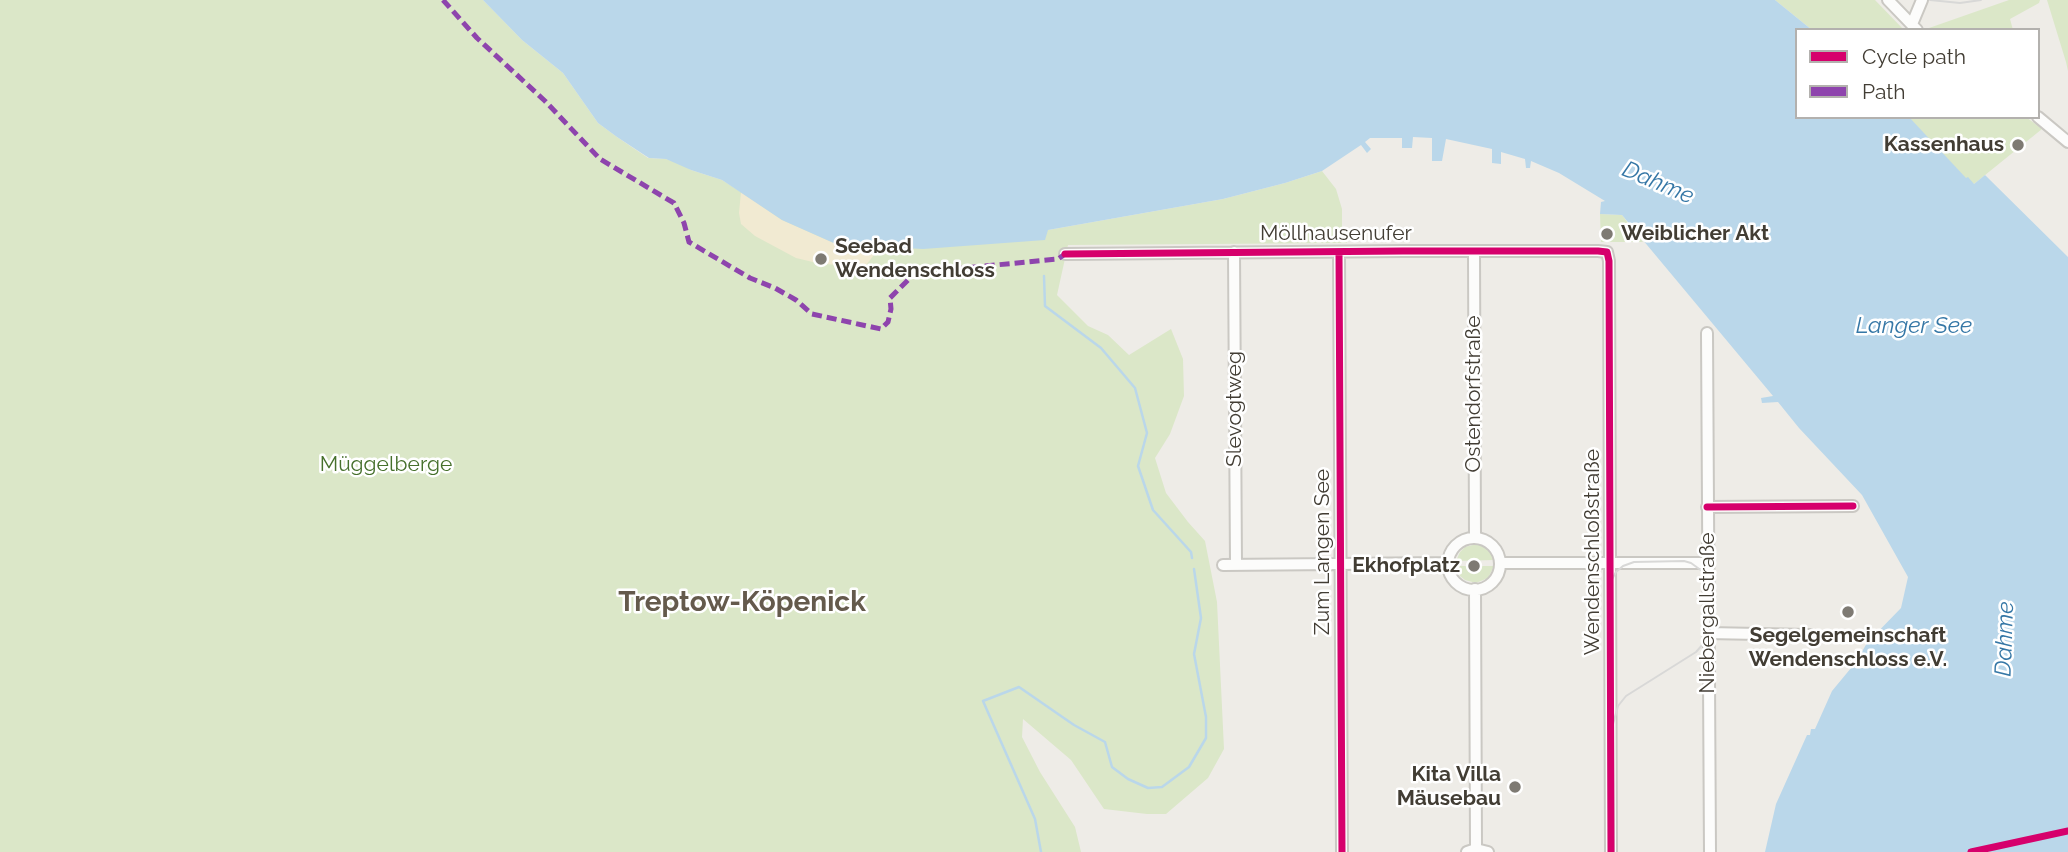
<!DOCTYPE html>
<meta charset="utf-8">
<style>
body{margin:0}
#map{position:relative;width:2068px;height:852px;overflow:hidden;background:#eeece7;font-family:Raleway,sans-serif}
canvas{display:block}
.legend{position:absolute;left:1795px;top:28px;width:245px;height:91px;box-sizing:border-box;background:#fff;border:2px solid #b3b1ae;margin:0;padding:9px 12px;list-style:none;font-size:21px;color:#423d34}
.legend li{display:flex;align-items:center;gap:14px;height:35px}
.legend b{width:35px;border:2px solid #b3b1ae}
</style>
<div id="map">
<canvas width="2068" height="852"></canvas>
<ul class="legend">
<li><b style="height:9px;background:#d6006c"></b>Cycle path</li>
<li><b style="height:9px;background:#8e44ad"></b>Path</li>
</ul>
</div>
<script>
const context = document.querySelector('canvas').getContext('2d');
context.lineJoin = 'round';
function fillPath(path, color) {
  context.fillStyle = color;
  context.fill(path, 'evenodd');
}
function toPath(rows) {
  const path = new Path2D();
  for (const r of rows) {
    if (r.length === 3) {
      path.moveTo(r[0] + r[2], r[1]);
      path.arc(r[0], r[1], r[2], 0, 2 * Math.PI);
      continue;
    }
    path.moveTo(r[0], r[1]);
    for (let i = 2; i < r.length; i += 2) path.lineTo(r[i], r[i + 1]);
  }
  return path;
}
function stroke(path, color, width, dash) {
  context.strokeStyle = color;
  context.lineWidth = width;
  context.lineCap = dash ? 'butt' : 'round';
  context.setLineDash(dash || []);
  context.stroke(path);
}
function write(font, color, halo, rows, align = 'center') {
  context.font = font + ' Raleway,sans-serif';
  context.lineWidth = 5;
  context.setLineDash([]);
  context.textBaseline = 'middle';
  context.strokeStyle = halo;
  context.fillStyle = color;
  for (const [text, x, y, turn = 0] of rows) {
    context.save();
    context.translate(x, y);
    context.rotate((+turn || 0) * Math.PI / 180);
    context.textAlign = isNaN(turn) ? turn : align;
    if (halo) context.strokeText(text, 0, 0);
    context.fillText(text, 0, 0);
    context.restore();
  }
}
fillPath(toPath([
 [0,0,483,0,522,40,563,73,598,123,617,137,648,158,666,159,679,163,691,170,722,180,741,192,1048,230,1223,199,1285,183,1322,171,1336,189,1342,209,1342,230,1347,243,1068,245,1057,295,1088,326,1108,335,1129,355,1171,329,1183,359,1184,396,1170,434,1155,458,1166,493,1188,522,1205,541,1217,602,1224,749,1208,778,1166,814,1147,814,1104,809,1071,760,1023,719,1022,737,1040,772,1075,827,1081,852,0,852],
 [1775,0,1875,0,1904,30,1812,30],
 [2009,0,2040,0,2039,3,2010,19,2013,30,1929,30,1929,28],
 [2047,0,2068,0,2068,71,2066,62],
 [1908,117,2026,117,2042,129,1974,184,1966,179],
 [1600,214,1622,215,1643,242,1601,242],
 [1477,544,1489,549,1494,560,1456,561,1460,552,1465,547],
 [1456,566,1494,566,1488,578,1476,583,1465,580,1460,576]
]), '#dbe7c8');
fillPath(toPath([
 [741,192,782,220,836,244,880,247,867,264,854,267,817,263,796,258,755,236,741,224,739,213]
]), '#f1ead2');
fillPath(toPath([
 [483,0,1775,0,1812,30,1797,30,1797,117,1909,117,1966,178,1968,177,1974,184,1985,175,2068,257,2068,852,1765,852,1776,804,1807,735,1810,735,1811,729,1815,729,1832,691,1856,662,1867,643,1901,608,1908,577,1862,495,1799,428,1778,402,1762,403,1761,398,1773,396,1622,215,1600,214,1601,202,1605,201,1559,173,1531,161,1530,168,1526,168,1525,159,1501,152,1501,164,1492,163,1492,149,1446,139,1442,161,1432,161,1432,138,1413,137,1412,148,1402,148,1402,138,1370,138,1365,142,1371,149,1367,153,1361,145,1322,171,1285,183,1223,199,1048,230,1045,240,923,249,836,244,782,220,722,180,691,170,666,159,649,158,617,137,598,123,563,73,522,40]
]), '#bad7ea');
stroke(toPath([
 [1044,276,1045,306,1101,348,1135,388,1147,433,1138,466,1153,510,1191,552,1192,558],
 [1041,852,1035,819,983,701,1019,687,1074,725,1105,742,1112,767,1128,779,1148,788,1162,787,1189,767,1206,738,1206,717,1194,654,1201,618,1194,569]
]), '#bad7ea', 2.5);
stroke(toPath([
 [1971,852,2068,831]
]), '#3577a6', 2, [9, 7]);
const minor = toPath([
 [1888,0,1917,30],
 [1912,24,1922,0],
 [2038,117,2068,142],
 [1474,251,1475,538],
 [1234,252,1236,565],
 [1339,252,1342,852],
 [1065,254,1403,251,1598,251,1607,252,1609,261,1611,852],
 [1707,333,1710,852],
 [1707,507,1853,506],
 [1474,564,26],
 [1500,563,1708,563],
 [1223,565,1448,563],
 [1475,589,1476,849],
 [1708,633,1810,635],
 [1467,852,1476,849,1488,852]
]);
stroke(minor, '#cac8c3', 14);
stroke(minor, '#fcfcfb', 10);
stroke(toPath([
 [1930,0,1960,3,1981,0],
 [1609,852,1608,732,1610,583,1616,572,1623,566,1634,562,1684,561,1691,563,1702,571,1711,589,1710,631,1704,643,1696,652,1626,696,1618,706,1613,724,1614,852]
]), '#d8d8d7', 2);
stroke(toPath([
 [443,0,477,38,545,101,600,159,674,203,684,223,689,242,750,278,775,288,796,300,812,314,881,329,888,322,891,309,890,298,914,274,923,272,1058,259,1065,254]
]), '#8e44ad', 5, [10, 5]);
stroke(toPath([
 [1339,252,1342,852],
 [1065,254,1403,251,1598,251,1607,252,1609,261,1611,852],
 [1707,507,1853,506],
 [1971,852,2068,831]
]), '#d6006c', 7);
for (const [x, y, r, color] of [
 [2018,145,7,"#7e7a73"],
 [1607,234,7,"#7e7a73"],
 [821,259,7,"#7e7a73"],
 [1474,566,7,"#7e7a73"],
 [1848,612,7,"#7e7a73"],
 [1515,787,7,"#7e7a73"]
]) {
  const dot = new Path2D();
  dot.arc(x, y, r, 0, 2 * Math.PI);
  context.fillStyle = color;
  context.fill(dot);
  stroke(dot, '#fff', 2.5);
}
write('bold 21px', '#423d34', '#fff', [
 ["Kassenhaus",2004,145],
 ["Weiblicher Akt",1621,234,"left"],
 ["Seebad",835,247,"left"],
 ["Wendenschloss",835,271,"left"],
 ["Ekhofplatz",1460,566],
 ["Segelgemeinschaft",1848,636,"center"],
 ["Wendenschloss e.V.",1848,660,"center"],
 ["Kita Villa",1501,775],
 ["Mäusebau",1501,799]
], 'right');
write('21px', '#423d34', '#fff', [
 ["Möllhausenufer",1336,234],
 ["Ostendorfstraße",1474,394,-90],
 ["Slevogtweg",1235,409,-90],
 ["Zum Langen See",1323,552,-90],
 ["Wendenschloßstraße",1593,552,-90],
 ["Niebergallstraße",1708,613,-90]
]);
write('21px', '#46702c', '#fff', [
 ["Müggelberge",386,465]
]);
write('italic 23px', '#3577a6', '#fff', [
 ["Dahme",1658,183,23],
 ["Langer See",1914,326],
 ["Dahme",2005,639,-88]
]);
write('bold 28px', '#645a4c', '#fff', [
 ["Treptow-Köpenick",742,603]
]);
</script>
